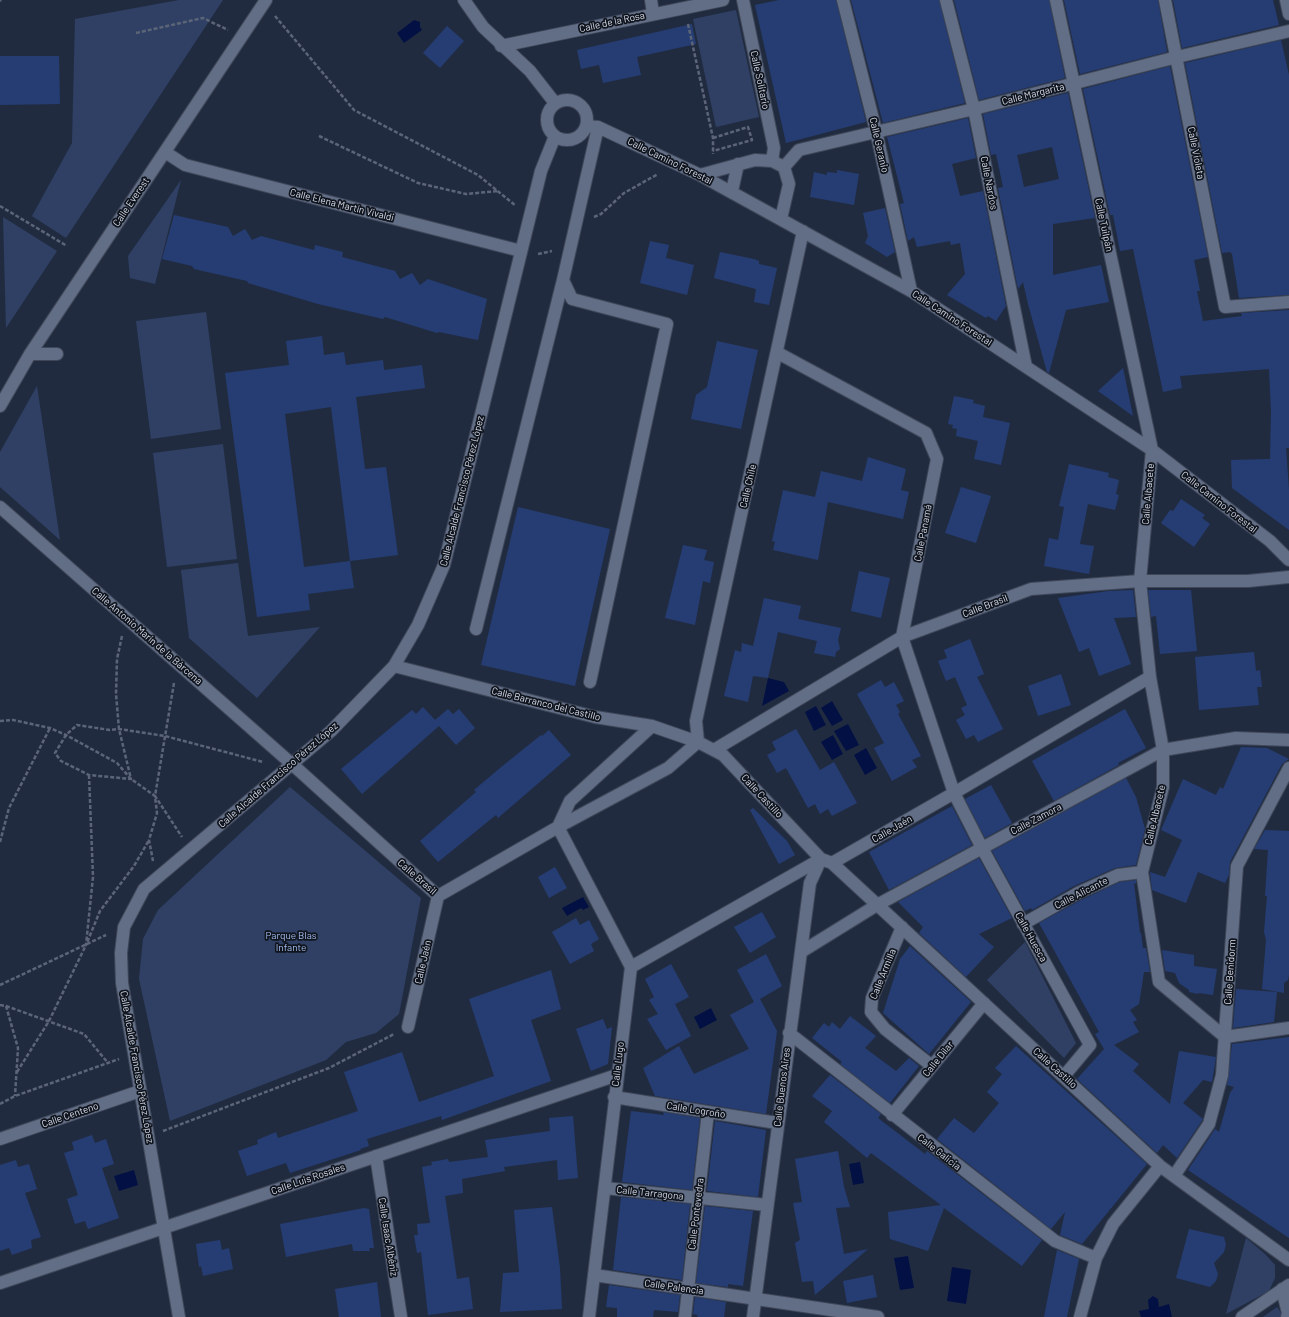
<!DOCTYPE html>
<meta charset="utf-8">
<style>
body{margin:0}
canvas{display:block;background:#212b40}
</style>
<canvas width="1289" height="1317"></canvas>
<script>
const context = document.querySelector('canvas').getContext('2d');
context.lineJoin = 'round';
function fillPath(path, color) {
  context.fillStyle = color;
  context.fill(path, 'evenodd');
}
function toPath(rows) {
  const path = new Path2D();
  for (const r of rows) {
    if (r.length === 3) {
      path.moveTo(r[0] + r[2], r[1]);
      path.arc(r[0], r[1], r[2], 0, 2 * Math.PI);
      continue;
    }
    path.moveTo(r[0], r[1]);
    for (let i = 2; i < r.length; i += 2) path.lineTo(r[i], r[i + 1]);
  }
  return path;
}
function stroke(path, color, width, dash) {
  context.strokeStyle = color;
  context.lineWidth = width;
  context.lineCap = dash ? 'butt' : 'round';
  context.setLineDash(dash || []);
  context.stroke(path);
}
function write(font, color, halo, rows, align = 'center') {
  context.font = font + ' Barlow,sans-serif';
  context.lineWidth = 3.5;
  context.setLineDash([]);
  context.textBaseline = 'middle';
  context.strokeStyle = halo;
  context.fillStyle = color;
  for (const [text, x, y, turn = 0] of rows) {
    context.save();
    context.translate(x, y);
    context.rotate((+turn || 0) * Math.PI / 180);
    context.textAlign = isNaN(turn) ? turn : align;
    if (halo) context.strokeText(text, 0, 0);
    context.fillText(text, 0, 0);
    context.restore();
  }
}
fillPath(toPath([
 [179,0,223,0,66,238,32,216,72,143,75,19],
 [736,10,759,117,716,127,693,19],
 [181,180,155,284,130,278,128,256],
 [3,217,57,251,6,328],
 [206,312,221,429,151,439,136,321],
 [37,386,60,540,0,487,0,452],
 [223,444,237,559,167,567,153,453],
 [238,563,248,636,320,627,257,698,189,638,181,570],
 [290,787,421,898,399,1014,376,1033,346,1042,326,1060,170,1121,139,979,143,939,158,910],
 [1025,942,1076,1043,1064,1058,987,980],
 [1246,1238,1265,1254,1275,1265,1275,1278,1269,1291,1226,1314],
 [1277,1307,1282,1314,1281,1317,1263,1317]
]), '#2f4064');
fillPath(toPath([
 [414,20,420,22,420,27,422,30,404,43,397,33],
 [768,678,784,682,789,691,762,706],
 [832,701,843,720,832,726,821,708],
 [816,706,826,725,814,731,805,712],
 [848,724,859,745,846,751,834,731],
 [833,735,843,754,832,760,821,742],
 [866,748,877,768,865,775,854,755],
 [583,897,589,907,583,910,581,908,567,916,562,908],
 [711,1008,717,1020,700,1029,694,1017],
 [860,1162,864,1183,853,1185,849,1164],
 [134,1170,138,1185,119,1191,114,1176],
 [908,1256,914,1288,900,1290,894,1258],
 [952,1267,971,1270,966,1304,947,1301],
 [1153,1296,1158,1299,1159,1307,1169,1304,1172,1317,1141,1317,1139,1311,1149,1309,1148,1300]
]), '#021043');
fillPath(toPath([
 [779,0,836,0,866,122,786,143,755,5],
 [851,0,939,0,965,103,883,123],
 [954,0,1049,0,1065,78,979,100],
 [1064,0,1158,0,1167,52,1080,74],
 [1173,0,1273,0,1279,25,1182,48],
 [692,24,696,44,637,57,641,75,603,83,599,65,581,69,577,50],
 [447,26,464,41,440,68,423,53],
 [1281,40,1289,75,1289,295,1239,298,1232,254,1230,252,1222,253,1185,63],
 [0,56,59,56,60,104,0,105],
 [1170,66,1208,257,1194,260,1200,291,1197,291,1203,321,1242,316,1241,313,1289,310,1289,448,1286,448,1289,490,1289,530,1232,488,1231,460,1270,459,1271,412,1269,369,1180,376,1182,388,1163,392,1133,249,1120,251,1113,215,1110,215,1083,89],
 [1068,93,1095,218,1053,224,1053,275,1101,265,1109,302,1066,310,1049,373,1047,372,1028,304,1023,282,1018,289,998,188,1003,187,996,154,991,155,983,114],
 [1052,147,1059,179,1024,187,1017,155],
 [968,118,976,158,952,164,960,196,983,191,1006,306,996,321,988,316,986,318,947,295,965,274,960,243,951,245,950,241,917,247,914,237,908,241,900,204,904,203,887,137],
 [837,170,859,174,854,205,810,197,814,172,827,175,827,172,837,173],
 [885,208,895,252,887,257,865,243,868,236,863,213],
 [174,215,228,227,233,236,245,229,252,240,261,236,314,250,315,245,343,252,342,257,395,271,400,279,412,273,420,285,428,279,487,299,478,340,439,332,437,333,385,317,383,319,318,304,248,283,247,281,194,269,192,266,162,259],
 [650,241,669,245,666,258,694,265,687,295,640,283],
 [720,252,754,259,759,261,759,264,777,268,769,305,754,302,756,289,714,278],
 [322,336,324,355,344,352,346,365,383,360,384,370,422,365,425,388,356,397,365,469,386,467,398,555,350,561,354,588,308,594,310,610,257,617,225,373,289,365,286,341],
 [331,407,350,561,304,567,285,414],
 [717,341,758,350,741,429,691,419,696,395,707,387],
 [1123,368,1133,416,1098,391],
 [954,396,974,400,973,403,985,406,983,417,1010,423,1001,465,974,459,978,441,956,436,957,429,952,428,953,425,948,424],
 [868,457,906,469,901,490,909,492,903,519,828,502,818,560,773,550,775,542,772,541,783,490,815,497,821,471,862,481],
 [1069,464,1109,473,1108,477,1119,480,1116,494,1119,495,1115,510,1088,504,1080,544,1094,546,1089,574,1044,566,1049,538,1058,540,1064,507,1059,506],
 [961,487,991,496,976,543,945,533],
 [1181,499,1205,515,1202,518,1210,524,1194,547,1161,523,1170,510,1173,511],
 [518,507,610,529,575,686,481,665],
 [683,545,707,550,704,560,714,562,710,583,703,581,695,625,665,618],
 [859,571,890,578,881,618,851,611],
 [1133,590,1136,617,1114,618,1131,664,1099,676,1089,648,1079,652,1058,598,1109,591],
 [1148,590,1191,590,1197,651,1160,654,1156,616,1151,617],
 [764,598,801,606,798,619,841,628,838,640,840,649,836,652,835,657,814,653,817,641,778,632,768,678,753,676,748,702,724,696,735,650,741,652,742,643,753,646],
 [970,639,984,674,977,677,1003,729,978,742,974,735,966,739,956,720,965,715,961,708,967,705,955,677,946,681,938,661,947,658,944,650],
 [1254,652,1256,671,1260,670,1262,687,1257,687,1259,705,1199,710,1195,657],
 [1061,674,1071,705,1038,716,1028,686],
 [881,680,885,687,894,682,904,701,896,705,900,712,898,714,921,756,912,760,917,767,892,781,874,748,884,743,857,694],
 [423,707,435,720,448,709,453,714,459,709,475,728,456,745,439,726,362,794,341,769,412,710,416,714],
 [1125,709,1146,748,1118,763,1119,765,1054,801,1032,761],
 [796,729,820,770,834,762,857,803,832,816,828,809,820,814,815,804,808,808,786,768,777,773,767,755,776,750,772,742],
 [549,730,571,755,498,818,496,815,438,862,420,841,476,792,474,790,500,768,541,735,542,736],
 [1241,747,1267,748,1289,759,1282,764,1230,862,1229,875,1225,883,1198,872,1186,903,1152,890,1150,872,1165,877,1182,840,1161,830,1183,779,1216,795,1220,787,1223,789],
 [1126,778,1136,797,1145,829,1136,865,1115,868,1074,886,1032,910,1031,908,1025,911,992,851],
 [991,785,1012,823,985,838,965,799],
 [952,806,972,845,889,890,869,852],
 [753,808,787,841,795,855,779,864,750,810],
 [1265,830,1289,831,1289,975,1288,980,1284,983,1284,993,1262,989,1266,940,1264,932,1267,896,1265,896,1268,850,1254,849],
 [979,858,1012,918,979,934,994,947,966,977,919,933,923,927,898,902],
 [555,867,567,888,549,898,538,877],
 [1136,880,1136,884,1134,883,1140,933,1141,933,1143,948,1146,948,1150,972,1144,972,1139,1004,1130,1010,1137,1020,1133,1022,1139,1032,1114,1045,1139,1064,1133,1071,1170,1104,1179,1051,1216,1057,1212,1082,1203,1080,1183,1103,1203,1119,1177,1158,1163,1145,1157,1153,1077,1079,1104,1049,1095,1034,1099,1032,1039,923,1081,900,1120,882],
 [762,912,776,937,750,953,734,927],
 [576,918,580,925,589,920,599,939,591,944,594,951,570,964,552,932],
 [910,946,971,1002,929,1054,883,1013,900,959],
 [1162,950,1194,955,1194,966,1217,969,1213,995,1199,993,1198,994,1189,992,1189,990,1179,983,1175,973,1165,971],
 [766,954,782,986,760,999,777,1031,766,1114,655,1096,643,1068,679,1046,694,1074,749,1049,730,1015,754,1002,737,970],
 [671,964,689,997,675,1004,691,1036,666,1050,647,1019,658,1014,649,1000,654,997,645,979],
 [551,970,561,1009,531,1020,551,1081,442,1120,441,1116,367,1139,369,1146,360,1149,361,1150,290,1173,286,1163,247,1176,238,1151,258,1144,257,1140,276,1132,278,1138,358,1111,344,1072,402,1052,419,1102,494,1076,469,999],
 [1236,989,1277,992,1274,1022,1233,1028],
 [850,1016,876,1036,865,1048,896,1071,909,1058,919,1066,890,1103,840,1064,842,1062,812,1038,824,1023,829,1027,832,1022,840,1029],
 [603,1019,607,1029,612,1027,608,1064,591,1071,576,1029],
 [1289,1037,1289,1238,1188,1170,1215,1129,1219,1132,1230,1093,1234,1087,1227,1085,1232,1044],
 [1016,1046,1147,1164,1082,1244,1060,1235,1065,1212,1051,1229,937,1139,954,1118,974,1133,999,1103,987,1092,1002,1074,995,1068],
 [830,1075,881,1114,878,1118,891,1128,925,1154,927,1151,1042,1240,1022,1266,944,1208,928,1251,890,1239,888,1212,941,1205,871,1153,867,1158,824,1122,832,1111,812,1096],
 [631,1111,664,1115,663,1112,700,1118,692,1190,622,1182],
 [573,1116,578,1178,558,1180,557,1160,504,1167,505,1171,462,1179,463,1193,445,1196,457,1279,469,1277,473,1309,428,1315,421,1252,417,1253,414,1235,418,1235,417,1224,430,1223,422,1167,432,1165,431,1162,448,1159,449,1162,488,1157,485,1140,550,1131,549,1118],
 [715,1121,766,1130,758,1197,707,1191],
 [92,1135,95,1143,106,1139,114,1164,102,1168,119,1218,88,1229,85,1221,75,1224,67,1199,78,1195,64,1153,74,1150,72,1142],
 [838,1151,844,1187,850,1207,836,1208,844,1254,868,1249,815,1295,813,1281,802,1282,795,1243,800,1240,793,1203,802,1202,795,1159],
 [16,1160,18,1167,29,1164,37,1189,25,1193,41,1237,31,1240,32,1248,12,1255,9,1248,0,1251,0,1165],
 [621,1197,690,1204,682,1280,613,1270],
 [705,1206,753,1211,743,1286,728,1284,728,1287,696,1283],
 [552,1207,560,1268,562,1309,500,1312,503,1273,519,1272,514,1210],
 [364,1208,369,1209,374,1248,369,1248,370,1251,353,1251,352,1244,286,1257,280,1224],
 [1189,1229,1224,1237,1226,1245,1224,1252,1214,1263,1218,1274,1216,1281,1210,1287,1176,1278],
 [220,1240,222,1250,229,1248,233,1269,203,1276,201,1266,199,1267,196,1244],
 [1057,1250,1079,1259,1067,1317,1044,1317],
 [873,1275,877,1297,847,1303,843,1281],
 [377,1282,381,1317,339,1317,335,1289],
 [609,1285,680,1295,678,1312,654,1310,653,1317,617,1317,617,1308,606,1307],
 [695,1297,726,1302,724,1317,697,1317,698,1315,693,1314]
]), '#253d73');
const minor = toPath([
 [464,0,483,27,530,71,555,103],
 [651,0,653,13],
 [743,0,774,148,772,161],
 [843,0,876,131,911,291],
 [946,0,974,109,1026,367],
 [1056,0,1152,450,1140,581,1150,677,1163,750,1163,787,1142,872,1159,982,1225,1037,1289,1028],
 [1165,0,1225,307,1289,302],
 [1286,0,1289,14],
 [501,46,723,0],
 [567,120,20],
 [586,126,598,127,700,175,911,291,1152,450,1270,541,1289,560],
 [165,152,185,165,521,251],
 [784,167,799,150,974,109,1177,57,1289,31],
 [700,175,755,160,772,161,784,167,789,184,781,219],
 [732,191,738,164],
 [778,353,926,433,937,459,902,637,954,793,982,848,1090,1045,1064,1076],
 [30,354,57,354],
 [0,406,30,354,266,0],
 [0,507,293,765,438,896,558,827,668,768,698,742],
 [476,629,563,280],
 [394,666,595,717,652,726,698,742,723,755,821,859,832,863,1160,1166,1289,1260],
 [590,682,667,324,572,299,563,280,598,127],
 [698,742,696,721,803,231],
 [714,750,902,637,1031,589,1140,581,1248,581,1289,577],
 [832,863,954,793,1150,677],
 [1023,924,1078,893,1118,875,1142,872],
 [902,927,872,998,871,1012,885,1029,932,1066],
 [801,952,877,905,1163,750,1236,738,1289,740],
 [631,967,821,859],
 [408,1027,438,896],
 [789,1033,1055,1241,1096,1258],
 [614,1097,777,1123],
 [892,1115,984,1003],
 [0,1139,140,1091],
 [376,1156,401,1317],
 [1174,1176,1209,1124,1222,1075,1237,866,1289,768],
 [605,1188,767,1205],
 [594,1275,878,1317],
 [0,1283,617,1075],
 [1282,1289,1288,1313,1287,1317],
 [179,1317,122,983,121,953,124,927,144,889,331,731,394,666,418,625,444,565,541,171,555,136],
 [589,1317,631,967,558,827,570,801,652,726],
 [685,1317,708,1112],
 [753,1317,810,883,821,859],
 [1080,1317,1096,1258,1113,1224,1160,1166],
 [1242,1317,1289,1285]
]);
stroke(minor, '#3f4759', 14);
stroke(toPath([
 [0,1,1,0],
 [275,16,354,110,478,175,516,206],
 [688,24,713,138,713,154],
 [136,33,203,18,228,30],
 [319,136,418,183,466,194,498,191],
 [713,138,748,127,752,140,713,151],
 [0,206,67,246],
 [594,217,601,214,624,193,658,174],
 [538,254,552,251],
 [122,636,117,659,116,694,119,729,131,779,89,775,61,761,55,753,66,735,77,725,110,730,119,729,165,736,263,762],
 [174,683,155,796,182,837],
 [0,721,13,720,50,728,66,735,117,763,131,779,155,796,157,813,149,840,153,861],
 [89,775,93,877,86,945,100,911,134,866,149,840],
 [0,842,9,808,50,728],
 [0,985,106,935],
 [0,1005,6,1006,18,1048,15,1096],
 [6,1006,84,1034,108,1063],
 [17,1072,49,1021,86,945],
 [0,1104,15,1096,119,1059],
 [163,1131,329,1068,394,1034]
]), '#5c6578', 2.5, [4, 2]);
stroke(minor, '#626e86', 12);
write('10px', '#d6dcea', '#0f141d', [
 ["Calle de la Rosa",612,22,-12],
 ["Calle Solitario",760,80,78],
 ["Calle Margarita",1033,94,-14],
 ["Calle Geranio",879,145,77],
 ["Calle Violeta",1196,153,79],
 ["Calle Camino Forestal",670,161,26],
 ["Calle Nardos",989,183,79],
 ["Calle Everest",131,202,-56],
 ["Calle Elena Martín Vivaldi",342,205,14],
 ["Calle Tuilpán",1104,225,78],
 ["Calle Camino Forestal",952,318,33],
 ["Calle Chile",748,486,-77],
 ["Calle Alcalde Francisco Pérez López",462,491,-76],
 ["Calle Albacete",1148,494,-85],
 ["Calle Camino Forestal",1219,502,38],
 ["Calle Panamá",923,533,-79],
 ["Calle Brasil",985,606,-21],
 ["Calle Antonio Marín de la Bárcena",147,636,41],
 ["Calle Barranco del Castillo",546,704,14],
 ["Calle Alcalde Francisco Pérez López",278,775,-41],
 ["Calle Castillo",762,796,47],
 ["Calle Albacete",1155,815,-77],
 ["Calle Zamora",1036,819,-28],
 ["Calle Jaén",892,829,-30],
 ["Calle Brasil",417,877,41],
 ["Calle Alicante",1081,893,-27],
 ["Calle Huesca",1031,937,61],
 ["Calle Jaén",423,962,-77],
 ["Calle Benidorm",1230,972,-86],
 ["Calle Armilla",883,974,-68],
 ["Calle Dílar",938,1059,-51],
 ["Calle Lugo",618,1064,-83],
 ["Calle Alcalde Francisco Pérez López",137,1067,80],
 ["Calle Castillo",1055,1068,42],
 ["Calle Buenos Aires",782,1087,-83],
 ["Calle Logroño",696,1110,9],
 ["Calle Centeno",70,1115,-19],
 ["Calle Galicia",939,1152,38],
 ["Calle Luis Rosales",308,1179,-19],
 ["Calle Tarragona",650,1193,6],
 ["Calle Pontevedra",696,1214,-83],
 ["Calle Isaac Albéniz",388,1237,81],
 ["Calle Palencia",674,1287,8]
]);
write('10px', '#a6bff1', '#0f141d', [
 ["Parque Blas",291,936],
 ["Infante",291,948]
]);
</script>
